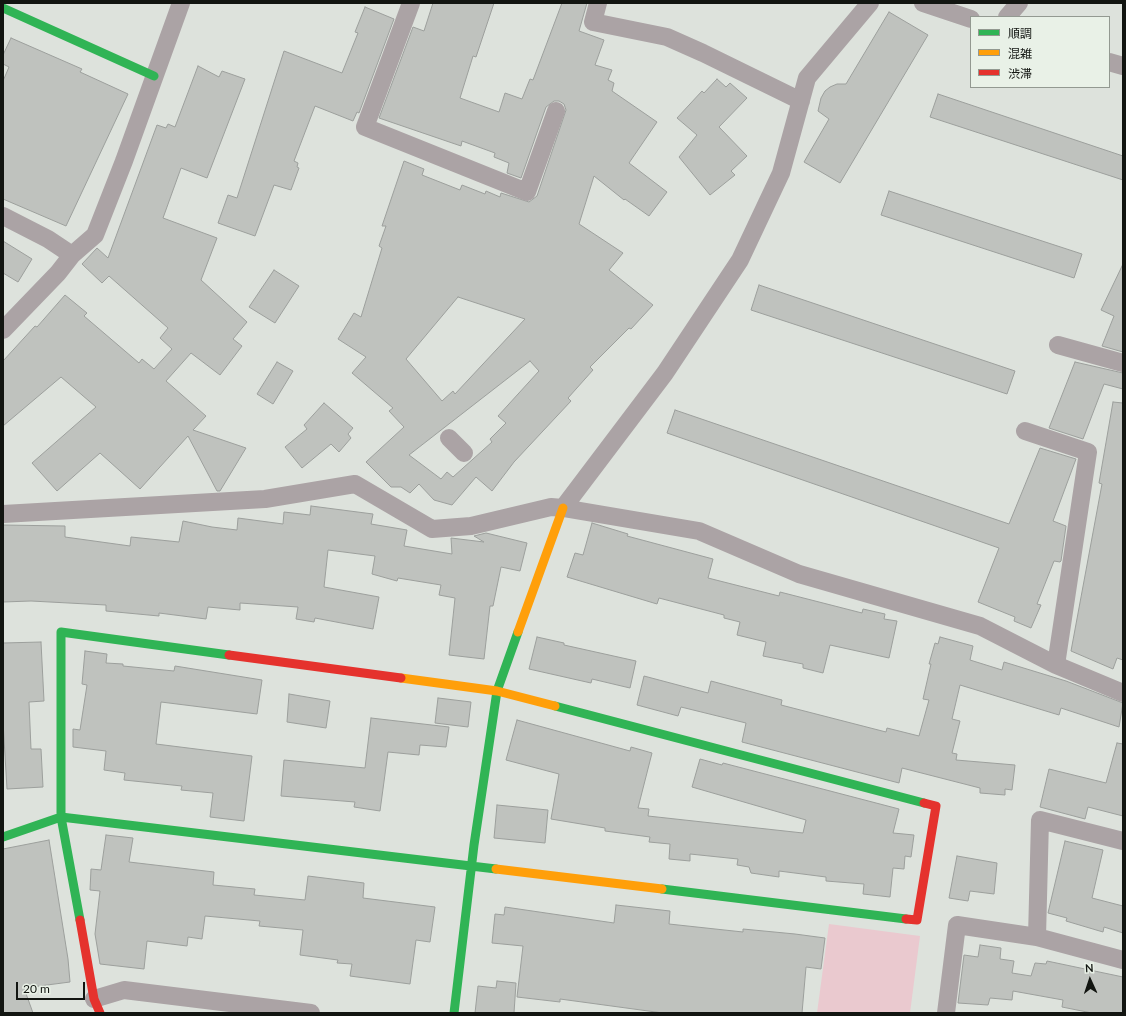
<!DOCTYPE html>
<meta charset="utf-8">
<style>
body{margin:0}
#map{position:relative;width:1126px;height:1016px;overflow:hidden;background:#dde2dc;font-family:Lato,"Noto Sans JP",sans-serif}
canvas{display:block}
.frame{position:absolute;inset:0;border:4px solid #121511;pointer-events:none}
.legend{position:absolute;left:970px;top:16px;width:140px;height:72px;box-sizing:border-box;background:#e9f1e7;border:1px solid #939991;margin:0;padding:5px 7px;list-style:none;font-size:12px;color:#121511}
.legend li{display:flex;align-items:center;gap:8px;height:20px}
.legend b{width:20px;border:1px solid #939991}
.north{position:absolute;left:1070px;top:960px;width:40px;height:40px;-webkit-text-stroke:3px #e9f1e7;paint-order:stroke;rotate:357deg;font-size:11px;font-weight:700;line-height:16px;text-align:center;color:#121511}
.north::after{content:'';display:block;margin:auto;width:14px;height:18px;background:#121511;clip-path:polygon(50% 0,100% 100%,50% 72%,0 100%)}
.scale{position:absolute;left:16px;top:982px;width:69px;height:18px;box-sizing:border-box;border:2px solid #121511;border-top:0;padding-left:5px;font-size:12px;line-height:14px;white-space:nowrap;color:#121511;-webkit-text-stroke:3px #e9f1e7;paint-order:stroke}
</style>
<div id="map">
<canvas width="1126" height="1016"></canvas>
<div class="frame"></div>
<ul class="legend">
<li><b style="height:5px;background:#30b455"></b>順調</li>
<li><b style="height:5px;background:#ff9f0a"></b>混雑</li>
<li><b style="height:5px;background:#e5322d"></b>渋滞</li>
</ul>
<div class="north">N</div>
<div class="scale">20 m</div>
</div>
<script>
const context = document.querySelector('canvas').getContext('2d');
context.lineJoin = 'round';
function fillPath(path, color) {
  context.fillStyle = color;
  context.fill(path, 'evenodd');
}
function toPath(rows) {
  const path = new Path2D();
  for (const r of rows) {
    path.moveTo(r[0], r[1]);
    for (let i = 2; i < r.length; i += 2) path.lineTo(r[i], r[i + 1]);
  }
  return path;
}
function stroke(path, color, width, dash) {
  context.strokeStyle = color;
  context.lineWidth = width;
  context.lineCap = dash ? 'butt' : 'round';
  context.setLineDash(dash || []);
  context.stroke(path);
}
fillPath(toPath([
 [829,924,920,936,910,1013,817,1013]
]), '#eac9cf');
const building = toPath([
 [433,3,494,3,476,57,473,56,460,98,499,112,505,93,522,99,530,79,533,80,562,3,587,3,579,31,604,40,595,65,612,70,608,80,614,83,612,91,657,122,629,163,667,192,649,216,625,199,624,200,594,176,579,224,623,253,609,270,653,305,631,329,629,328,590,367,593,370,568,398,571,401,514,462,492,491,476,477,452,505,434,500,419,484,410,493,401,487,391,487,366,462,404,427,389,411,393,408,352,373,366,357,338,339,354,313,361,317,382,248,379,246,386,226,382,226,404,161,424,169,422,175,460,190,462,185,485,194,486,191,500,197,501,193,529,202,537,196,566,110,564,104,559,101,554,101,546,107,521,178,507,173,509,163,494,157,495,153,462,141,461,146,379,118,413,27,424,31,433,3],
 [458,297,525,319,455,394,453,391,442,401,406,359,458,297],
 [530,361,539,371,498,416,506,423,490,439,492,442,453,477,447,472,441,479,409,455,530,361],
 [365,7,394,19,359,113,357,112,353,121,315,106,294,161,298,163,297,167,299,168,291,190,274,185,255,236,218,223,228,195,237,198,284,51,342,73,358,33,355,32,365,7],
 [889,12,928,35,840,183,804,162,829,119,818,111,821,98,825,91,830,87,837,84,846,84,889,12],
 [11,38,82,69,80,72,128,94,66,226,3,199,3,81,9,67,3,64,3,55,11,38],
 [198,66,219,77,222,71,245,79,207,178,181,168,163,218,217,238,201,280,247,322,233,339,242,346,220,375,191,353,166,381,206,416,193,430,246,448,220,491,217,491,188,436,140,489,100,453,57,491,32,463,96,407,61,377,3,426,3,361,35,326,37,327,65,295,87,313,84,316,139,363,142,359,154,369,172,349,160,338,168,328,109,276,102,283,82,264,97,248,108,258,157,125,166,128,168,124,175,127,198,66],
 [717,79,726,87,730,83,747,98,719,127,747,156,731,171,735,175,710,195,679,157,697,135,677,118,702,91,704,93,717,79],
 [938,94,1123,156,1123,180,930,117,938,94],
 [889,191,1082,254,1074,278,881,215,889,191],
 [3,241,32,259,18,282,3,273,3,241],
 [1123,264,1123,352,1102,346,1114,316,1101,310,1123,264],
 [274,270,299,286,275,323,249,307,274,270],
 [759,285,1015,371,1007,394,751,310,759,285],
 [277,362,293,371,273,404,257,394,277,362],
 [1075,362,1123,373,1123,389,1104,384,1083,439,1049,428,1075,362],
 [1113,402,1123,403,1123,660,1117,658,1113,669,1071,651,1102,484,1099,483,1113,402],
 [324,403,353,428,348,434,351,438,339,452,331,444,302,468,285,447,307,429,304,425,324,403],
 [675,410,1009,524,1040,448,1076,459,1053,521,1066,526,1061,561,1060,562,1054,561,1037,604,1041,605,1031,628,1014,621,1015,617,978,602,999,548,667,433,675,410],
 [311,506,373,514,371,524,407,530,404,546,452,554,451,538,484,542,474,536,486,533,527,543,520,571,501,567,493,606,490,606,484,659,449,655,455,598,439,595,441,585,398,578,397,581,372,574,375,556,328,550,324,587,379,597,373,629,315,618,314,622,296,619,298,607,240,603,240,610,208,607,206,619,159,613,159,616,106,611,106,605,31,601,3,602,3,525,65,526,65,537,130,546,131,537,179,542,183,521,212,527,237,530,238,518,283,524,284,512,310,515,311,506],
 [592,523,628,534,627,536,713,559,708,578,779,596,780,592,862,613,863,609,885,614,884,619,897,621,889,658,830,645,823,673,803,668,803,664,763,656,766,642,737,635,740,622,724,618,724,615,659,598,657,604,567,577,575,553,583,555,592,523],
 [537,637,564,643,564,645,636,661,630,688,592,679,591,683,529,669,537,637],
 [940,637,973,646,970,660,1002,670,1004,662,1066,681,1123,703,1119,727,1061,708,1059,715,960,685,952,719,960,721,952,753,957,754,956,760,1015,765,1012,790,1005,789,1005,795,980,793,980,788,902,768,899,783,742,742,746,723,681,707,678,716,637,705,644,676,708,693,711,681,782,700,781,705,886,732,887,728,919,736,929,700,923,699,931,664,929,664,935,643,938,644,940,637],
 [41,642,44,701,29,702,31,749,41,749,43,787,7,789,3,722,3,643,41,642],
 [85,651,107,654,106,663,123,664,123,666,174,671,175,666,262,680,257,714,161,702,156,744,252,756,244,821,210,817,213,793,181,790,182,786,124,780,125,773,104,770,106,751,73,747,73,729,80,730,87,685,82,684,85,651],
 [289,694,330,701,326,728,287,722,289,694],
 [438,698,471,702,468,727,435,723,438,698],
 [371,718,449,727,446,747,420,745,419,755,388,752,380,811,354,807,355,802,281,796,284,760,365,768,371,718],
 [517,720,630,751,631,747,652,753,638,808,649,809,648,816,803,833,806,820,692,787,700,759,722,765,723,763,899,809,893,833,914,835,911,857,905,856,904,869,893,868,890,897,863,894,864,884,826,881,826,877,779,871,779,877,751,873,749,867,737,865,738,859,690,854,690,861,669,859,670,844,649,842,650,837,605,831,605,828,551,819,559,774,506,760,517,720],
 [1117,743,1123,744,1123,816,1088,807,1085,819,1040,807,1049,769,1106,783,1117,743],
 [497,805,548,810,545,843,494,838,497,805],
 [106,835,133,838,129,862,214,872,213,885,255,889,254,895,305,900,308,876,364,883,363,898,435,907,430,942,416,940,410,984,350,976,352,964,337,963,338,960,300,955,303,930,259,926,260,921,205,916,202,939,188,937,187,946,147,941,144,969,100,964,95,934,100,891,90,890,91,869,101,870,106,835],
 [49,840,68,959,70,982,24,988,33,1013,3,1013,3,849,49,840],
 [1065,841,1103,850,1092,898,1123,906,1123,933,1104,927,1103,932,1066,921,1067,918,1048,913,1065,841],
 [957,856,997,863,994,894,970,891,968,901,949,898,957,856],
 [616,905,670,911,669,924,743,932,743,929,795,934,825,938,821,969,806,967,802,1013,663,1013,560,999,560,1002,517,997,523,946,492,943,495,914,504,915,505,907,614,923,616,905],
 [980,945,1001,948,1000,959,1014,961,1012,973,1031,976,1035,963,1046,964,1047,961,1123,977,1123,1013,1092,1013,1062,1007,1063,1000,1013,991,1012,1000,990,998,988,1005,958,1003,964,955,978,957,980,945],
 [497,981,516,983,514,1013,475,1013,478,986,496,988,497,981]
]);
fillPath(building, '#bfc2be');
stroke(building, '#9c9f9c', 1);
stroke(toPath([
 [411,3,365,127,527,192,556,111],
 [598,3,593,22,667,37,703,53,801,101],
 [923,3,971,19],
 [1007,17,1019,3],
 [1109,62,1123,66],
 [3,216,48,239,72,255],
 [3,330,58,273,72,255,95,235,124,161,181,3],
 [1058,345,1123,363],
 [1025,431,1088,452,1056,665],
 [449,438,464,453],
 [563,508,665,373,740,260,781,173,807,78,870,3],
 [3,514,265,499,355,484,432,529,471,526,551,507,563,508,699,531,799,574,980,626,1056,665,1123,693],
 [1037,937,1040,820,1123,841],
 [94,999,124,990,311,1013],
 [946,1013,957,925,1037,937,1123,960]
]), '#aba3a5', 18);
stroke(toPath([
 [3,8,154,76],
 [555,706,924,803],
 [3,837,61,817,496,869],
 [662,889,906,919],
 [80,920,61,817,61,632,229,655],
 [454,1013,474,845,497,691,518,632]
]), '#30b455', 9);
stroke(toPath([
 [518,632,563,508],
 [401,678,497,691,555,706],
 [496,869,662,889]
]), '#ff9f0a', 9);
stroke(toPath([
 [229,655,401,678],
 [906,919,917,920,936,806,924,803],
 [80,920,94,999,100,1013]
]), '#e5322d', 9);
</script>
